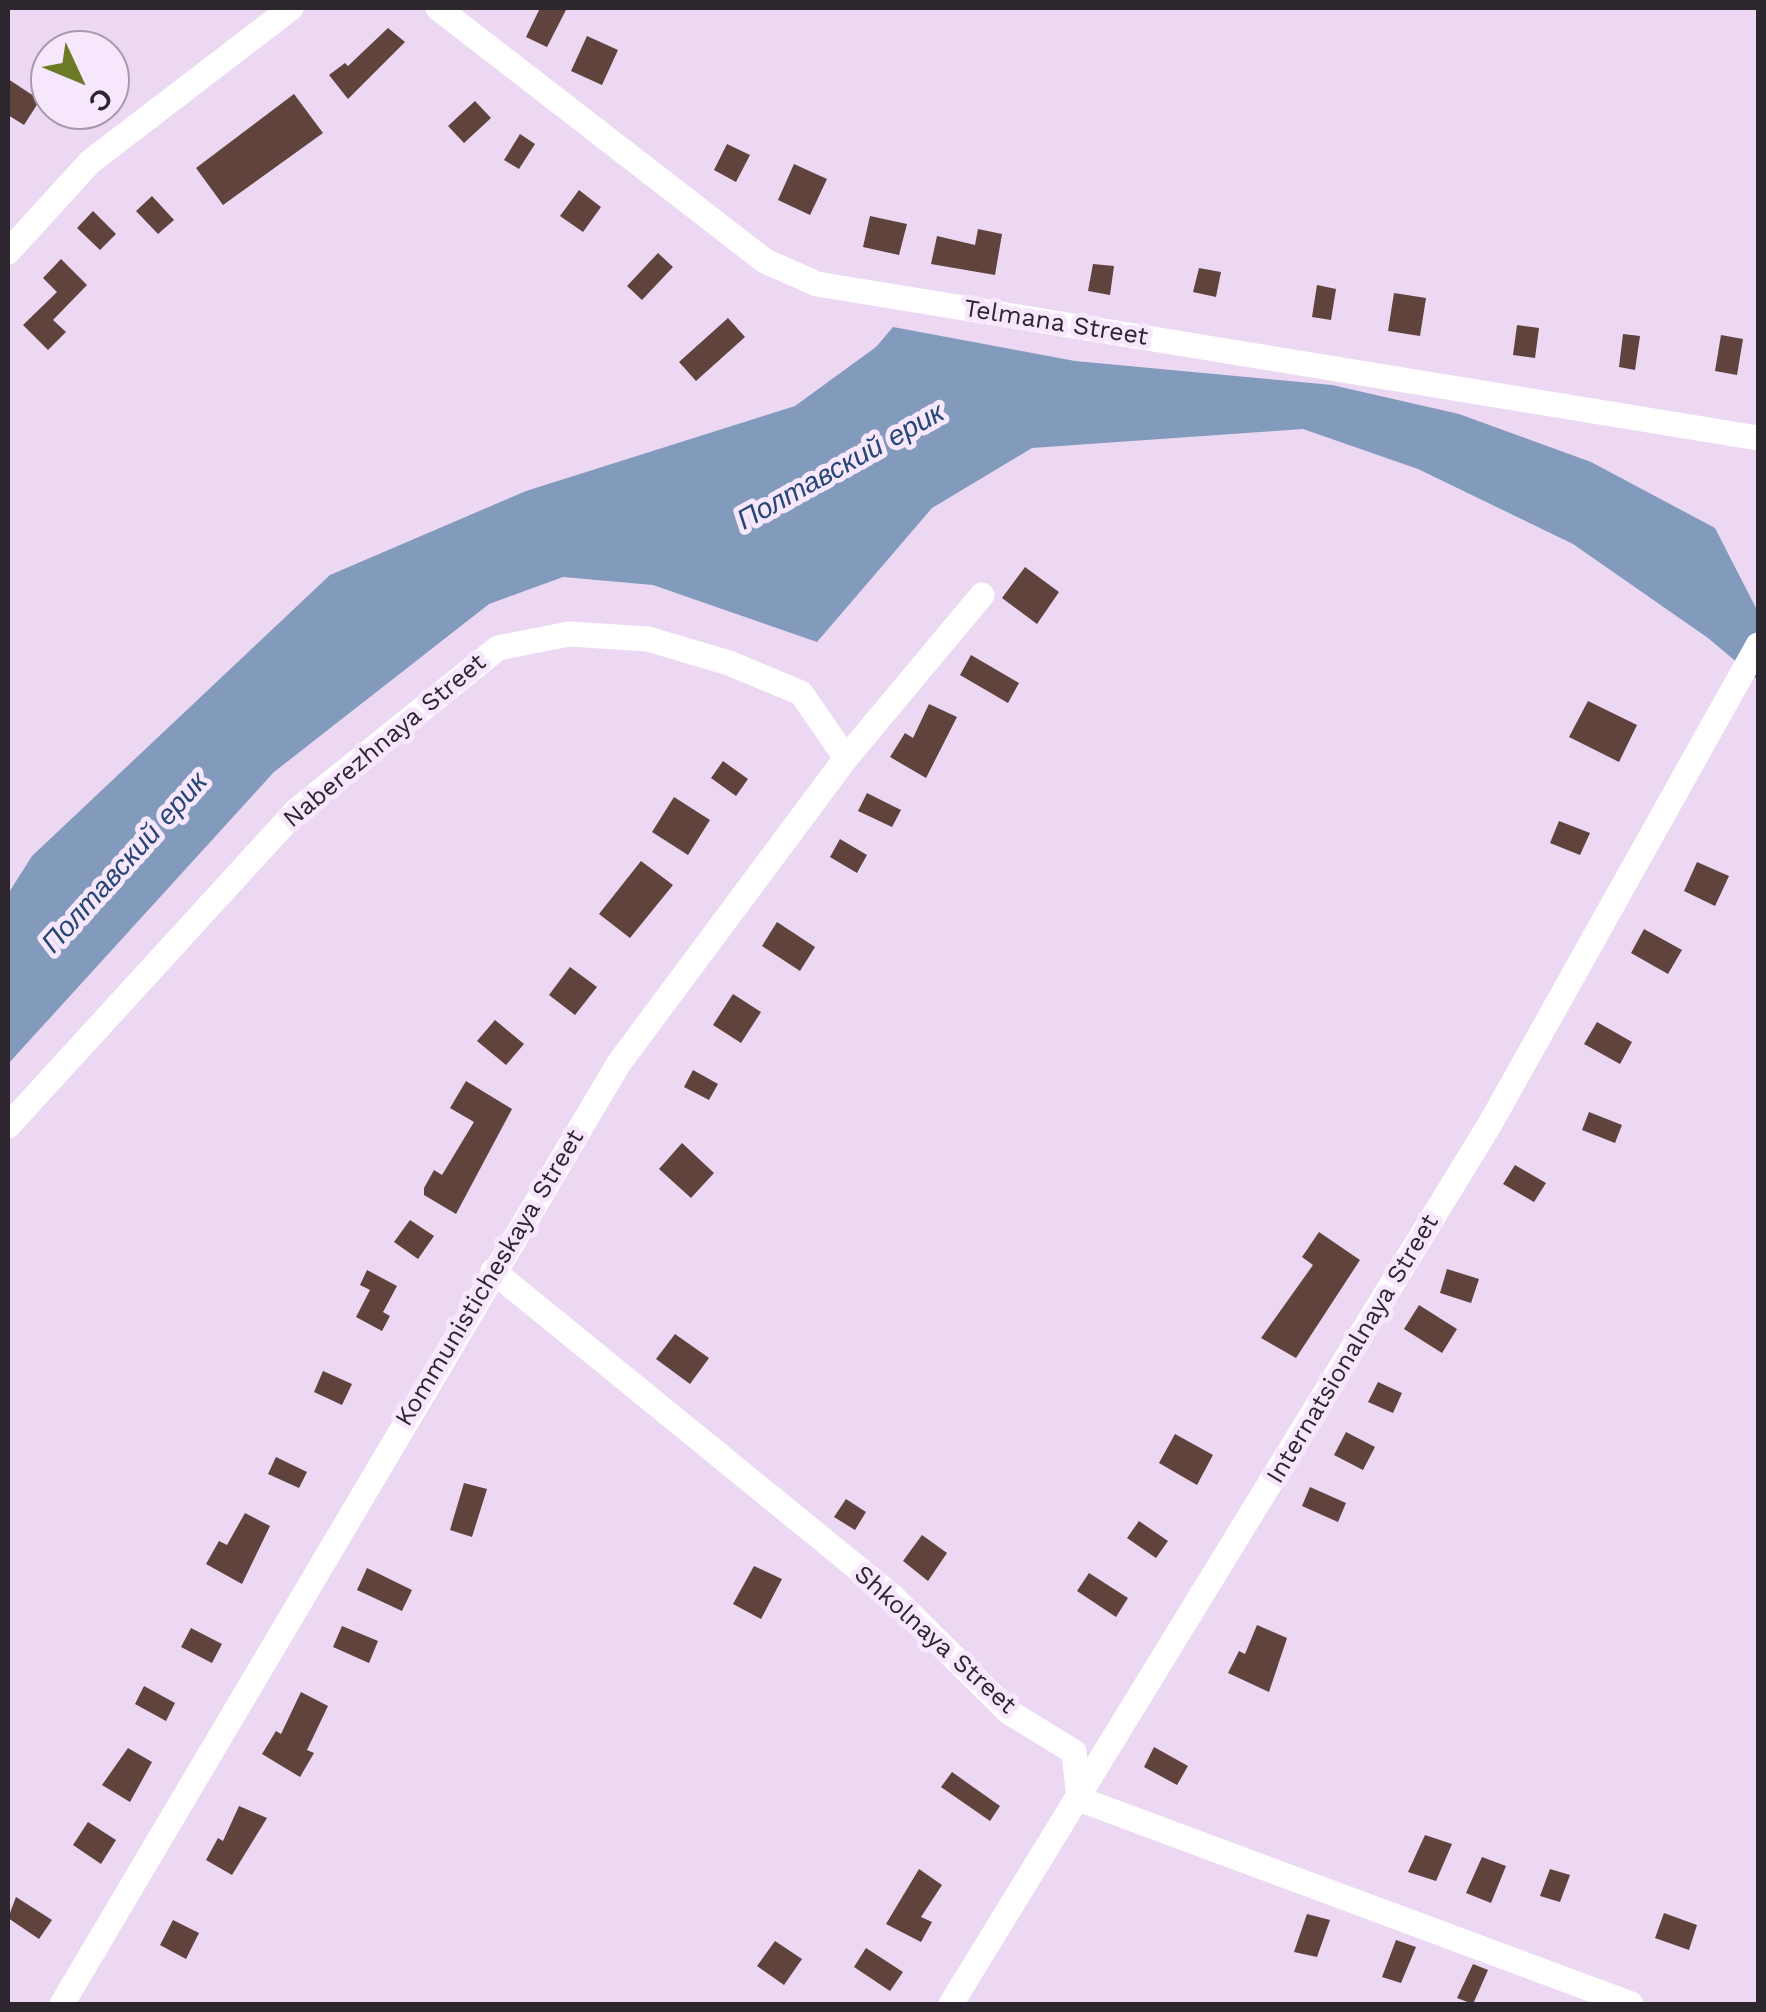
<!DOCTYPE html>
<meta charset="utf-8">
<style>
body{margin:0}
#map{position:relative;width:1766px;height:2012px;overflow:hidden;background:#ecd8f2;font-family:"Work Sans",sans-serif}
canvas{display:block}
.frame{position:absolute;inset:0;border:10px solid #2d262f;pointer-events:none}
.north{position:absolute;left:30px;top:30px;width:100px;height:100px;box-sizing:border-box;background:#f7e7fc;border:2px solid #a69aaa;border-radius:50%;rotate:134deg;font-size:28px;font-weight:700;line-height:40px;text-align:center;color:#2d262f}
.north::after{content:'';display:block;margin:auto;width:35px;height:45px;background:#6c7925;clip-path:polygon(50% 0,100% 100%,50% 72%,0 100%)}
</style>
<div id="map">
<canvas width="1766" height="2012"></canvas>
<div class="frame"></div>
<div class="north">С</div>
</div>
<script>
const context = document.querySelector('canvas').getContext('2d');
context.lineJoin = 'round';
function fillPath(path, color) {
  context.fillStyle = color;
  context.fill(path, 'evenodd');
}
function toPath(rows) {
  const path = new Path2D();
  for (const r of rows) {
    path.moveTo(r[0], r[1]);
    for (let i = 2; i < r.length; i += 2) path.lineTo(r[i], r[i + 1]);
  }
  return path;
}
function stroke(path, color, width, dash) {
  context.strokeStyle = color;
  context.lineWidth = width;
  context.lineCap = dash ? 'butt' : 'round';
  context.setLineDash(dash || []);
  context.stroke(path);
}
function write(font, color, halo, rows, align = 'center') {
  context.font = font + ' "Work Sans",sans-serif';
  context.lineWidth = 10;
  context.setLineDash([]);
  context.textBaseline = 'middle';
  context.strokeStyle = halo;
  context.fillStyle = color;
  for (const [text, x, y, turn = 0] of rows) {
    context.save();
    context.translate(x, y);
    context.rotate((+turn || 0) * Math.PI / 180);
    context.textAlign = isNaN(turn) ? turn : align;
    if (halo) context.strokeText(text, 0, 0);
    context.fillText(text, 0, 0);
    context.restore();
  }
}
fillPath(toPath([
 [893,327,1075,361,1332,385,1459,414,1591,462,1715,528,1758,612,1758,680,1708,638,1573,544,1418,469,1303,429,1032,448,932,508,817,642,653,585,563,577,489,604,274,772,8,1064,8,894,32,856,330,575,526,491,795,406,876,347]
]), '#829abc');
fillPath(toPath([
 [540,8,567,8,547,47,526,37],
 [388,28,405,42,348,99,329,75,345,63,348,66],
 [587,36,618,50,602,85,571,71],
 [8,79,40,100,24,125,8,115],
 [294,94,323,133,223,205,196,168],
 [475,101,491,118,464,143,448,126],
 [520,134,535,144,519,169,504,160],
 [727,144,750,155,736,182,714,170],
 [794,164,827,179,810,215,778,200],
 [579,190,601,207,583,232,560,216],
 [152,196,174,220,158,234,136,211],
 [93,211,116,234,100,250,77,228],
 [870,216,907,224,899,255,863,247],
 [978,229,1002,234,995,275,931,264,937,236,975,245],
 [658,253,673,267,642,300,627,286],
 [61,259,87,285,53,320,66,332,48,350,23,325,57,292,43,278],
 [1093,264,1114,266,1110,295,1088,291],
 [1199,268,1221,272,1216,297,1193,292],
 [1317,285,1336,289,1331,320,1312,317],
 [1394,293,1426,298,1420,336,1388,331],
 [728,318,745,337,696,381,679,362],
 [1517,325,1539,328,1535,358,1513,355],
 [1623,334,1640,336,1635,370,1619,367],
 [1721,335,1743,339,1737,375,1715,371],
 [1025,567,1059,592,1037,624,1002,598],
 [971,655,1019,683,1008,703,960,675],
 [1588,701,1637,725,1619,762,1569,737],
 [929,704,957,717,926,778,890,757,905,733,913,738],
 [723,761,748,779,736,796,711,778],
 [867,793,901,810,892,827,858,811],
 [674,797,710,820,688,855,652,832],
 [1559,821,1590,833,1580,855,1550,843],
 [840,839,867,855,857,873,830,857],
 [641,861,673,885,630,938,599,914],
 [1697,862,1729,876,1715,906,1684,891],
 [777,922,815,947,800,971,762,946],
 [1644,929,1682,950,1668,974,1631,953],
 [570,967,597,987,575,1015,549,995],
 [733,994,761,1012,741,1043,713,1025],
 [495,1020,524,1044,506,1065,477,1041],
 [1597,1022,1632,1042,1620,1064,1584,1044],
 [693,1070,718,1084,709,1100,684,1087],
 [466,1081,512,1109,456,1214,424,1195,424,1188,434,1170,442,1175,474,1122,450,1108],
 [1589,1112,1622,1125,1615,1143,1582,1130],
 [682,1143,714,1173,691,1198,659,1169],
 [1515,1165,1546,1183,1534,1202,1503,1184],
 [410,1220,434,1236,418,1259,394,1242],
 [1319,1232,1360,1260,1296,1358,1261,1338,1313,1265,1302,1257],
 [1447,1269,1479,1279,1471,1303,1440,1293],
 [367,1270,397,1286,383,1312,390,1316,382,1331,356,1317,370,1290,360,1285],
 [1419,1305,1457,1329,1442,1353,1404,1329],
 [675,1334,709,1358,690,1384,656,1359],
 [323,1371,352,1384,342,1405,314,1392],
 [1378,1382,1402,1393,1393,1413,1368,1402],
 [1346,1432,1375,1447,1363,1470,1334,1455],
 [1175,1434,1213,1455,1197,1485,1159,1463],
 [276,1457,307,1472,299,1488,268,1474],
 [464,1483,487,1489,472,1537,450,1530],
 [1310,1487,1346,1503,1338,1522,1302,1506],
 [846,1499,866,1512,855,1530,834,1517],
 [245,1513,270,1526,242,1584,206,1564,219,1541,227,1545],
 [1139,1521,1168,1541,1156,1558,1127,1538],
 [922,1535,947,1553,928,1581,903,1561],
 [754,1566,782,1579,761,1619,733,1604],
 [367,1568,412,1590,402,1611,357,1590],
 [1089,1573,1128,1598,1116,1617,1077,1591],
 [1257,1625,1287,1638,1269,1692,1228,1673,1239,1651,1245,1654],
 [342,1626,378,1641,369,1663,333,1647],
 [191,1628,222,1644,212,1663,181,1647],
 [144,1686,175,1703,166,1721,135,1704],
 [301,1692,328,1706,307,1750,314,1753,300,1777,262,1754,276,1731,281,1734],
 [1154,1747,1188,1766,1177,1785,1144,1767],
 [128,1748,152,1762,130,1802,102,1785],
 [952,1772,1000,1806,990,1821,941,1787],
 [239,1806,267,1818,232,1875,206,1860,218,1838,223,1841],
 [88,1822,116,1840,101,1864,73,1845],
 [1425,1835,1452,1844,1436,1881,1408,1872],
 [1482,1857,1506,1866,1491,1903,1466,1893],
 [919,1869,942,1885,921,1917,932,1922,921,1942,886,1924],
 [1550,1869,1570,1875,1560,1902,1540,1896],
 [16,1897,52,1920,39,1939,8,1918],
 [1664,1913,1697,1925,1689,1950,1655,1938],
 [1307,1914,1330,1920,1317,1957,1294,1952],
 [173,1920,199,1933,186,1959,160,1945],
 [1396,1940,1416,1947,1401,1983,1382,1977],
 [775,1941,802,1959,784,1985,757,1966],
 [866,1948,903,1972,890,1991,854,1967],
 [1473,1964,1488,1970,1473,2004,1457,1998]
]), '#5f433c');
stroke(toPath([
 [438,8,765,261,817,284,1758,438],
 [8,252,90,162,291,8],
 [8,1126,297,810,498,648,569,634,648,639,729,663,801,693,846,758],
 [493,1271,892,1596,1009,1712,1074,1752,1079,1799,1631,2004],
 [62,2004,619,1063,846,758,982,595],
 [951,2004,1490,1124,1758,645]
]), '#fff', 25);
write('25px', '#2d262f', '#f7e7fc', [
 ["Telmana Street",1056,323,9],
 ["Naberezhnaya Street",385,741,-40],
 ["Kommunisticheskaya Street",490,1278,-59],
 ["Internatsionalnaya Street",1353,1349,-59],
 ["Shkolnaya Street",935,1640,42]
]);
write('italic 28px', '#264775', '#f7e7fc', [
 ["Полтавский ерик",841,467,-29],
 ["Полтавский ерик",125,863,-48]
]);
</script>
